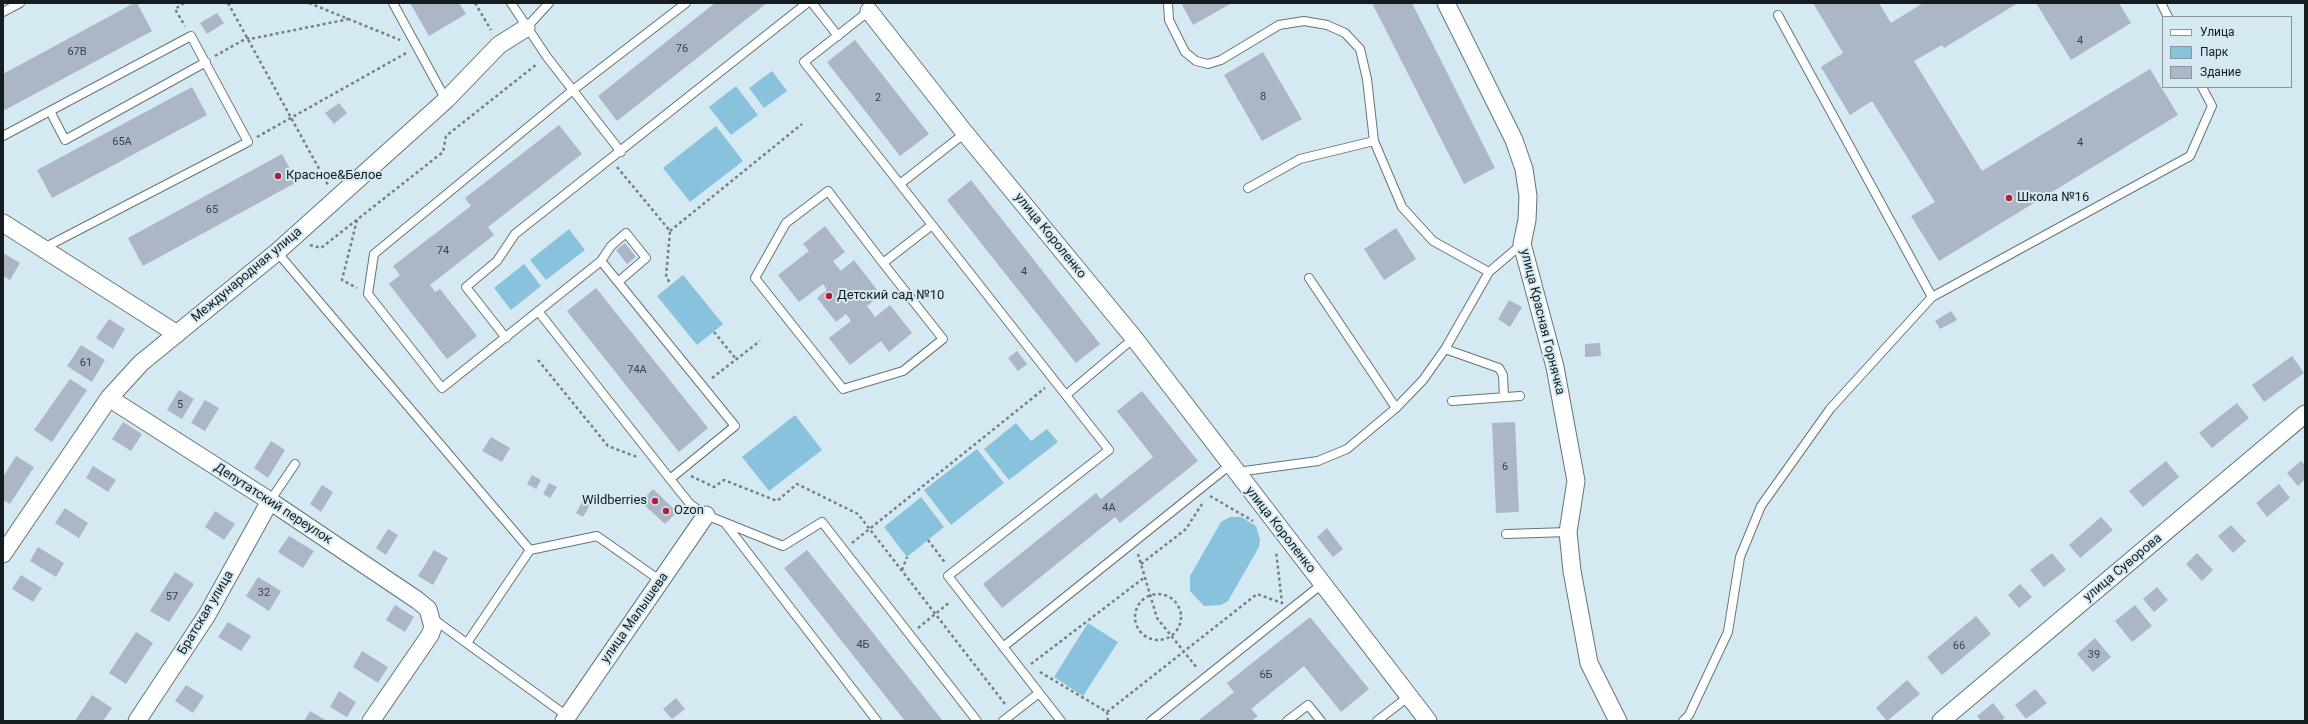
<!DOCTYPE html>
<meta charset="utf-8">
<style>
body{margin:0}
#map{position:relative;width:2308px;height:724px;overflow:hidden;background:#d5e9f2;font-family:Roboto,sans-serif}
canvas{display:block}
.frame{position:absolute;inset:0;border:4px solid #151c1f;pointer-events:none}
.legend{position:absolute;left:2162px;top:16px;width:130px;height:72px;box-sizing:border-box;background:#d5e9f2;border:1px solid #88979e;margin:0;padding:5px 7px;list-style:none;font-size:12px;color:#151c1f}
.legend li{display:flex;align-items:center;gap:8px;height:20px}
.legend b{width:20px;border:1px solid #88979e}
</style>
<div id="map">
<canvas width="2308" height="724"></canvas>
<div class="frame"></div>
<ul class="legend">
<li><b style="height:5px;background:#fff"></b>Улица</li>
<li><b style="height:11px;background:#88c2dc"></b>Парк</li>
<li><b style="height:11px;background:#acb6c6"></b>Здание</li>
</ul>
</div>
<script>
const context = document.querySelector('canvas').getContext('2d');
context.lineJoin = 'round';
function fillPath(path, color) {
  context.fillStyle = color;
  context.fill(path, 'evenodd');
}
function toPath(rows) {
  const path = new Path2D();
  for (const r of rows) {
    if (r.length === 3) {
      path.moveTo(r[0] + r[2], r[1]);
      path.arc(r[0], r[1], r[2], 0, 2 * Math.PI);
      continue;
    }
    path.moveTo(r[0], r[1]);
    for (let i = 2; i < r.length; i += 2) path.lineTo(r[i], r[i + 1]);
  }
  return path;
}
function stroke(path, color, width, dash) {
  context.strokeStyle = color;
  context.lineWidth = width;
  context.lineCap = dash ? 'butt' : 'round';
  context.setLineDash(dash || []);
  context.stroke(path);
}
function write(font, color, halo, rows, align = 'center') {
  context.font = font + ' Roboto,sans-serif';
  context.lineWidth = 4;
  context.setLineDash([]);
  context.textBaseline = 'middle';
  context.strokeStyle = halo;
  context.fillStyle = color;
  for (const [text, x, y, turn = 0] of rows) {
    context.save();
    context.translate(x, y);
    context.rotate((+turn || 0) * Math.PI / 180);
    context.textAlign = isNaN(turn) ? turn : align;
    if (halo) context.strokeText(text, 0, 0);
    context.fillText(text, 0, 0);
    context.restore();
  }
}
fillPath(toPath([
 [772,71,787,91,764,108,749,88],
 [736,86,758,115,731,135,709,107],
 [716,126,743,161,690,202,663,168],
 [569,229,585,250,546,280,530,260],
 [524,264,541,286,511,310,494,288],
 [683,275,723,324,697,345,657,296],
 [795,415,822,450,769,491,742,457],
 [1016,423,1031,441,1047,429,1058,442,1009,480,984,449],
 [977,449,1004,483,951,525,924,490],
 [921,497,944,527,907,557,884,527],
 [1230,517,1241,517,1256,526,1260,540,1259,547,1228,601,1221,605,1204,606,1190,591,1190,576,1221,522],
 [1088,623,1118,642,1083,696,1054,677]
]), '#88c2dc');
fillPath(toPath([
 [134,3,137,3,152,31,3,111,3,74],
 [410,3,459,3,466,14,429,36],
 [715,3,767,3,617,121,598,96],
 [1181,3,1232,3,1193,25],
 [1372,3,1412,3,1495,168,1464,184],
 [1813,3,1879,3,1891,23,1923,3,2018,3,1944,48,1942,45,1914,61,1982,171,2150,69,2178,115,1939,261,1911,216,1935,202,1872,101,1850,115,1821,67,1843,53],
 [2036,3,2119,3,2131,23,2071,60],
 [217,13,224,23,207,34,200,23],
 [855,40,929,134,900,156,827,62],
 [1263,52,1302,119,1262,141,1224,75],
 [192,87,207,115,52,198,37,170],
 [339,103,347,113,334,124,325,113],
 [559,125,582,154,488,227,494,235,430,285,435,292,440,289,477,336,447,359,389,284,400,275,393,266,471,206,465,198],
 [282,154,297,182,143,266,128,238],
 [971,180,1100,344,1076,363,947,200],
 [825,226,845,252,833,261,841,271,854,260,881,295,867,306,875,317,890,305,912,333,889,352,881,341,850,365,829,338,851,321,846,314,836,322,817,298,827,290,823,284,799,302,778,275,809,251,803,244],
 [1396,228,1416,259,1384,280,1364,249],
 [625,243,636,257,627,264,616,250],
 [3,253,20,263,10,280,3,276],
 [596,288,708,428,679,452,567,311],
 [1509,300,1522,307,1510,327,1498,319],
 [1951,311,1957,320,1940,329,1935,321],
 [109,319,125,329,113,349,96,338],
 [1600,343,1601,356,1585,357,1585,344],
 [81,345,105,360,92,382,67,366],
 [1017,351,1027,364,1018,371,1008,358],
 [2292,356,2304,373,2264,402,2252,385],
 [70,379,87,390,52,442,34,430],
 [179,390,194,399,182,419,167,410],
 [1142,391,1198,461,1120,523,1115,517,1002,608,983,584,1096,493,1101,499,1153,457,1117,411],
 [205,400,219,408,205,431,191,423],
 [2237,403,2249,418,2212,448,2199,433],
 [123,422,142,434,131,451,112,439],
 [1515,422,1519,512,1496,513,1492,423],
 [491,437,510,448,502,462,482,451],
 [271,441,285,450,268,478,254,468],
 [16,456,34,467,10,504,3,500,3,477],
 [2166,461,2179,477,2143,507,2129,491],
 [2301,461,2305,465,2305,479,2298,486,2287,473],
 [93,466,116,480,108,492,86,478],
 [532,475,541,480,536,489,527,484],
 [549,483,557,487,550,498,543,494],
 [2279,484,2290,498,2267,517,2256,503],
 [322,485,333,492,321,512,310,504],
 [653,489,677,512,665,524,641,502],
 [584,499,591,503,583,517,576,513],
 [65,508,88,523,79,538,55,523],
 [215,511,235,524,224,540,205,527],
 [2101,517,2113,530,2080,558,2069,545],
 [2231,525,2246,541,2233,553,2218,536],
 [1327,528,1343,549,1333,557,1317,537],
 [388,529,398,535,386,555,376,548],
 [289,536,314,551,303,568,278,552],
 [38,547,64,563,56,577,30,561],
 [434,550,448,558,433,585,418,576],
 [807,550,943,721,905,721,784,568],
 [2052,553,2066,570,2044,587,2030,570],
 [2197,553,2213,570,2202,581,2186,564],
 [175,572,194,584,169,622,150,611],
 [21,575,42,588,33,602,12,589],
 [258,577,281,591,269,611,246,596],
 [2020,584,2032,597,2019,608,2008,595],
 [2157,587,2168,600,2154,612,2143,599],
 [395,605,414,617,405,632,386,620],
 [2135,605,2152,626,2132,642,2115,621],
 [1976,616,1991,634,1942,675,1927,657],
 [1310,617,1369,689,1341,712,1304,666,1251,709,1258,716,1251,721,1198,721,1234,692,1227,683],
 [228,622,251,636,241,651,218,637],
 [136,632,153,643,126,684,109,673],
 [2095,638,2111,657,2093,672,2077,654],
 [362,651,388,667,378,683,353,667],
 [1907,680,1920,694,1887,721,1876,708],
 [186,685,204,696,193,713,175,701],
 [2035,689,2047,703,2026,719,2015,705],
 [339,691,356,702,347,717,330,707],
 [92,695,112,708,103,721,75,721],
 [676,698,685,709,672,719,663,709],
 [1993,703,2005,718,2001,721,1981,721,1977,716],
 [310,711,327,721,304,721]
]), '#acb6c6');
const lane = toPath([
 [393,3,446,100],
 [511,3,547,57,621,152],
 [686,3,573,90,374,254,368,294,442,388,601,261,735,426,670,479,690,504,706,515,783,546,822,522,977,721],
 [812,3,838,36],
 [1168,3,1169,20,1185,52,1196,61,1208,64,1221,60,1279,25,1304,21,1327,25,1345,33,1360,49,1367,79,1374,141,1402,207,1433,241,1489,272],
 [2161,3,2168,17],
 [869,11,804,62,1109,450,948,576,1061,721],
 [3,12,20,3],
 [1778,15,1932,297],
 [526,28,549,3],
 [50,111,65,140,206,62],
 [3,136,191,36,248,142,42,249],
 [900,184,965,133],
 [1248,188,1300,159,1374,141],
 [277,252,530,550,467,643],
 [601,261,611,246,626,233,646,258,618,282],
 [883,263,943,339,903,371,843,389,755,278,786,223,828,191,883,263,932,225],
 [1309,278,1396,408],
 [538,311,670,479],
 [506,338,466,287,497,261,515,234,807,3],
 [1445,349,1499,368,1503,375,1504,397],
 [1066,395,1134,338],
 [1452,401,1520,396],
 [1237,472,1318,461,1347,449,1396,408,1423,380,1445,349,1489,272,1522,244],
 [270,501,295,464],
 [725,523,877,721],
 [1506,534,1568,532],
 [530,550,597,536,661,581],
 [432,618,567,716],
 [1003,647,1230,465],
 [1003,721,1039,693],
 [1151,721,1322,584],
 [1287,721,1308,705,1321,721],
 [1377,721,1408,697],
 [1683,721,1689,715,1728,632,1740,557,1761,506,1830,409,1932,297,2190,156,2212,106,2202,87]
]);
const street = toPath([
 [1446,3,1514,140,1524,169,1528,196,1527,220,1522,244,1555,367,1576,481,1568,532,1572,571,1589,663,1618,721],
 [869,11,965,133,1134,338,1428,721],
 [3,223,177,334],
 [109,398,270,501,417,600,428,609,433,627,430,635,371,721],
 [3,554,109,398,141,363,277,252,446,100,499,45,526,28],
 [137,721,207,615,270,501],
 [564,721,706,515],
 [1941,721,2305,414]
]);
stroke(lane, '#63757d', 10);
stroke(street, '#63757d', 19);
stroke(toPath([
 [184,3,175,9,185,26],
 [228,3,328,185],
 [309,3,400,40],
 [475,3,491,30],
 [215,56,247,38,250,39,349,19],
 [257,137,408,52],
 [617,167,670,231,666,277,671,284],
 [357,220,342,280,357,288],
 [670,231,802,124],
 [310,245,321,248,443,152,446,136,537,64],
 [714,332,736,359],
 [538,360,608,446,637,457],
 [712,378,760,341],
 [691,476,714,487,724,480,777,501,797,484,858,514,1005,704],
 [1210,496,1253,521],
 [928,540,946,564],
 [852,543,1045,388],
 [1138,554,1157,618,1197,668],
 [1141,564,1186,529,1202,504],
 [902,570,907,557],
 [1158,617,23],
 [918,628,950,602],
 [1031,664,1145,577],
 [1040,672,1107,712,1108,721],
 [1107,712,1257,594,1282,603,1276,551]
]), '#738186', 2.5, [3, 3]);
stroke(lane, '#fff', 8);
stroke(street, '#fff', 17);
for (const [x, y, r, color] of [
 [278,176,4,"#b11e39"],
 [2009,198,4,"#b11e39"],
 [829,296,4,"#b11e39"],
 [655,501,4,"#b11e39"],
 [666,511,4,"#b11e39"]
]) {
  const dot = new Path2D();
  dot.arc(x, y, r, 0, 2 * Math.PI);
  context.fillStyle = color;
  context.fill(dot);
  stroke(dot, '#d5e9f2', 1.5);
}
write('11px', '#3b4249', null, [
 ["4",2080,41],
 ["76",682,49],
 ["67В",77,52],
 ["8",1263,97],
 ["2",878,98],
 ["65А",122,142],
 ["4",2080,143],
 ["65",212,210],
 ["74",443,251],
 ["4",1024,272],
 ["61",86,363],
 ["74А",637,370],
 ["5",180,405],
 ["6",1505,467],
 ["4А",1109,508],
 ["32",264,593],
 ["57",172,597],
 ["4Б",863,645],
 ["66",1959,646],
 ["39",2094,655],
 ["6Б",1266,675]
]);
write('13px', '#151c1f', '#d5e9f2', [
 ["Красное&Белое",286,176],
 ["Школа №16",2017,198],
 ["Детский сад №10",837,296],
 ["Wildberries",647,501,"right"],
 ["Ozon",674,511]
], 'left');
write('13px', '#151c1f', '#d5e9f2', [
 ["улица Короленко",1050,236,51],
 ["Международная улица",247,275,-40],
 ["улица Красная Горнячка",1542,322,76],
 ["Депутатский переулок",273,504,33],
 ["улица Короленко",1280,530,52],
 ["улица Суворова",2123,568,-40],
 ["Братская улица",206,613,-59],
 ["улица Малышева",635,618,-55]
]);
</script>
